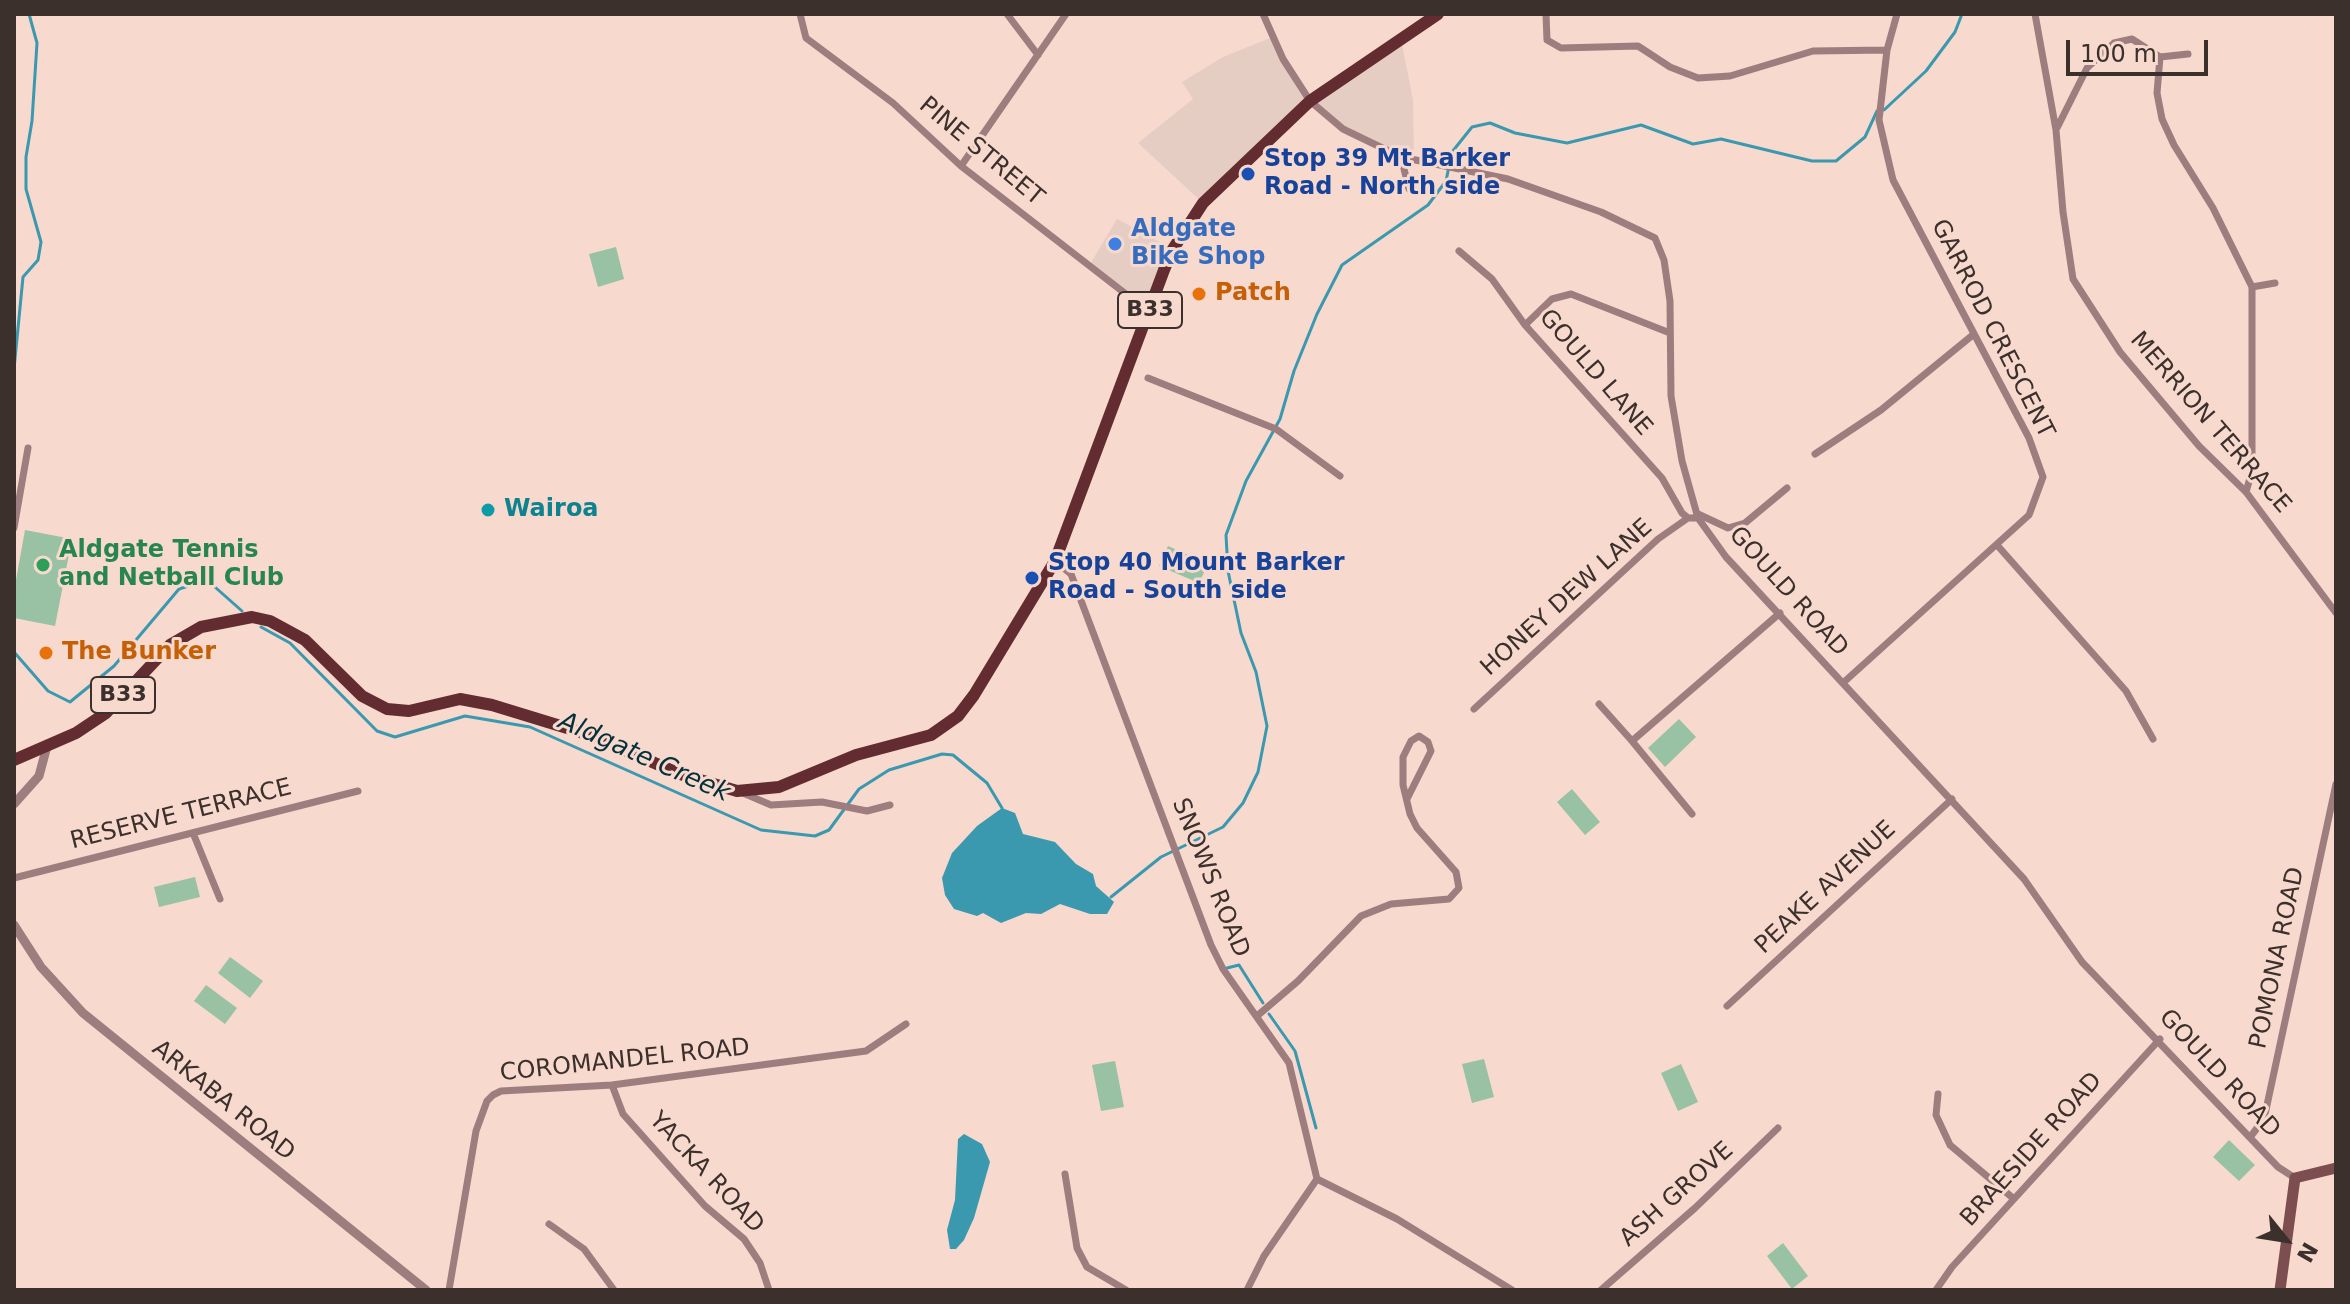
<!DOCTYPE html>
<style>
body{margin:0}
#map{position:relative;width:2350px;height:1304px;overflow:hidden;background:#f7d9ce;font-family:"DejaVu Sans",sans-serif}
canvas{display:block}
.frame{position:absolute;inset:0;border:16px solid #3c302c;pointer-events:none}
.north{position:absolute;left:2246px;top:1200px;width:80px;height:80px;-webkit-text-stroke:6px #f7d9ce;paint-order:stroke;rotate:120deg;font-size:22px;font-weight:700;line-height:32px;text-align:center;color:#3c302c}
.north::after{content:'';display:block;margin:auto;width:28px;height:36px;background:#3c302c;clip-path:polygon(50% 0,100% 100%,50% 72%,0 100%)}
.scale{position:absolute;left:2066px;top:40px;width:142px;height:36px;box-sizing:border-box;border:4px solid #3c302c;border-top:0;padding-left:10px;font-size:24px;line-height:28px;white-space:nowrap;color:#3c302c;-webkit-text-stroke:6px #f7d9ce;paint-order:stroke}
</style>
<div id="map">
<canvas width="2350" height="1304"></canvas>
<div class="frame"></div>
<div class="north">N</div>
<div class="scale">100 m</div>
</div>
<script>
const context = document.querySelector('canvas').getContext('2d');
context.lineJoin = 'round';
function fillPath(path, color) {
  context.fillStyle = color;
  context.fill(path, 'evenodd');
}
function toPath(rows) {
  const path = new Path2D();
  for (const r of rows) {
    path.moveTo(r[0], r[1]);
    for (let i = 2; i < r.length; i += 2) path.lineTo(r[i], r[i + 1]);
  }
  return path;
}
function stroke(path, color, width, dash) {
  context.strokeStyle = color;
  context.lineWidth = width;
  context.lineCap = dash ? 'butt' : 'round';
  context.setLineDash(dash || []);
  context.stroke(path);
}
function write(font, color, halo, rows, align = 'center') {
  context.font = font + ' "DejaVu Sans",sans-serif';
  context.lineWidth = 6;
  context.setLineDash([]);
  context.textBaseline = 'middle';
  context.strokeStyle = halo;
  context.fillStyle = color;
  for (const [text, x, y, turn = 0] of rows) {
    context.save();
    context.translate(x, y);
    context.rotate((+turn || 0) * Math.PI / 180);
    context.textAlign = isNaN(turn) ? turn : align;
    if (halo) context.strokeText(text, 0, 0);
    context.fillText(text, 0, 0);
    context.restore();
  }
}
fillPath(toPath([
 [1275,36,1283,59,1310,100,1401,39,1413,100,1414,158,1401,157,1343,129,1310,101,1203,203,1138,143,1193,99,1182,82,1223,57],
 [1117,219,1173,249,1149,312,1089,266]
]), '#e6cdc4');
fillPath(toPath([
 [616,247,624,279,598,287,589,254],
 [25,530,72,539,55,626,14,618,14,591],
 [1168,546,1208,564,1199,583,1159,566],
 [1679,719,1696,737,1665,767,1648,748],
 [1572,789,1600,822,1585,835,1557,802],
 [195,877,200,897,159,907,154,887],
 [230,957,263,981,250,998,218,973],
 [206,985,237,1008,225,1024,194,1001],
 [1484,1059,1494,1097,1472,1103,1462,1064],
 [1115,1061,1124,1107,1101,1111,1092,1065],
 [1681,1064,1698,1102,1678,1111,1661,1073],
 [2229,1140,2255,1165,2239,1181,2213,1157],
 [1783,1243,1808,1276,1792,1289,1767,1256]
]), '#98c2a3');
fillPath(toPath([
 [1002,808,1015,813,1023,834,1055,842,1076,864,1093,874,1096,886,1114,902,1107,914,1090,914,1060,904,1041,914,1026,913,1001,923,983,913,977,916,954,909,945,895,942,878,952,853,977,826],
 [964,1134,982,1144,990,1162,974,1218,964,1240,956,1249,950,1249,947,1230,955,1200,958,1139]
]), '#3a98af');
stroke(toPath([
 [1884,110,1926,71,1955,32,1962,14],
 [14,369,23,277,38,260,41,242,26,189,26,157,32,121,37,43,29,14],
 [261,627,290,643,377,731,395,737,465,716,530,727,761,830,815,836,829,830,859,789,889,770,942,754,953,755,987,783,1002,808],
 [14,652,48,691,70,702,114,666,179,589,207,580,242,611],
 [1111,897,1161,857,1223,827,1243,803,1258,772,1267,726,1256,672,1241,633,1228,571,1226,535,1246,481,1280,419,1294,371,1317,314,1342,265,1428,205,1446,181,1452,152,1472,127,1490,123,1515,133,1567,143,1641,125,1693,144,1721,139,1812,161,1836,161,1865,137,1877,111],
 [1223,969,1239,965,1263,1003],
 [1269,1014,1295,1051,1316,1128]
]), '#3a98af', 3);
stroke(toPath([
 [800,14,806,38,893,103,961,166,1149,312],
 [1007,14,1038,55],
 [1263,14,1283,59,1310,101,1343,129,1401,157,1508,179,1601,212,1655,238,1664,260,1670,301,1671,396,1682,461,1698,518,1726,557,2024,879,2082,962,2278,1167,2295,1178],
 [1546,14,1547,40,1561,48,1638,46,1670,67,1698,78,1730,76,1813,51,1887,50],
 [2035,14,2056,130,2063,212,2073,279,2120,352,2199,446,2246,492,2336,613],
 [2160,57,2157,93,2162,119,2174,145,2213,208,2252,287,2252,471,2246,492],
 [2057,128,2087,68,2114,43,2132,39,2160,57,2188,54],
 [1401,157,1409,189],
 [961,166,1066,14],
 [1459,251,1492,279,1525,325,1662,478,1682,513,1688,518,1698,518],
 [2252,287,2275,283],
 [1525,325,1552,299,1571,294,1670,333],
 [1148,378,1276,429,1340,476],
 [1815,454,1881,410,1974,334],
 [1698,514,1728,528,1745,523,1787,488],
 [14,528,28,448],
 [1997,545,2126,691,2153,739],
 [1055,561,1071,574,1211,945,1223,969,1289,1063,1317,1179,1397,1219,1512,1290],
 [1844,682,2029,515,2043,477,2029,438,1893,180,1879,120,1887,50,1897,14],
 [1599,704,1632,741],
 [1474,709,1658,539,1688,518],
 [743,793,771,805,822,802,867,811,890,805],
 [1692,814,1632,741,1780,613],
 [193,833,220,899],
 [14,878,358,791],
 [1727,1006,1952,799],
 [1257,1016,1298,981,1361,916,1391,904,1449,899,1459,888,1456,872,1417,828,1410,814,1403,785,1403,757,1411,741,1419,736,1428,742,1431,751,1407,799],
 [612,1085,623,1114,705,1206,744,1239,760,1263,769,1290],
 [1938,1094,1936,1115,1950,1145,2014,1199],
 [2251,1136,2264,1119,2336,784],
 [1065,1174,1077,1248,1087,1267,1126,1290],
 [549,1224,584,1249,614,1290],
 [449,1290,476,1131,487,1101,493,1095,501,1091,612,1085,866,1051,906,1024],
 [1247,1290,1264,1256,1317,1179],
 [1601,1290,1695,1208,1778,1128],
 [1936,1290,1952,1267,2160,1039]
]), '#9e7d7e', 7);
stroke(toPath([
 [14,804,39,776,47,746],
 [14,925,41,967,83,1013,426,1290]
]), '#9e7d7e', 9);
stroke(toPath([
 [2280,1290,2295,1178,2336,1168]
]), '#7c4e50', 11);
stroke(toPath([
 [14,760,76,733,106,713,170,645,201,627,252,617,270,621,305,640,362,696,387,709,409,711,460,699,492,705,590,735,680,774,737,791,779,787,856,755,931,735,958,716,974,695,1055,561,1164,270,1173,249,1203,203,1310,101,1438,14]
]), '#622c31', 12);
for (const [x, y, r, color] of [
 [1248,174,8,"#1a4fb4"],
 [1115,244,8,"#3f7fe0"],
 [1199,294,8,"#e8710a"],
 [488,510,8,"#0f9aa8"],
 [43,565,8,"#2e9e5b"],
 [1032,578,8,"#1a4fb4"],
 [46,653,8,"#e8710a"]
]) {
  const dot = new Path2D();
  dot.arc(x, y, r, 0, 2 * Math.PI);
  context.fillStyle = color;
  context.fill(dot);
  stroke(dot, '#f7d9ce', 3);
}
for (const [x, y, w] of [
 [1150,310,64],
 [123,695,64]
]) {
  const box = new Path2D();
  box.roundRect(x - w / 2, y - 18, w, 36, 6);
  context.fillStyle = '#f7d9ce';
  context.fill(box);
  stroke(box, '#3c302c', 2);
}
write('bold 22px', '#3c302c', null, [
 ["B33",1150,310],
 ["B33",123,695]
]);
write('24px', '#3c302c', '#f7d9ce', [
 ["PINE STREET",981,152,40],
 ["GARROD CRESCENT",1992,329,63],
 ["GOULD LANE",1595,373,49],
 ["MERRION TERRACE",2210,423,49],
 ["GOULD ROAD",1788,592,48],
 ["HONEY DEW LANE",1567,598,-42],
 ["RESERVE TERRACE",181,815,-14],
 ["SNOWS ROAD",1210,878,68],
 ["PEAKE AVENUE",1826,888,-43],
 ["POMONA ROAD",2278,958,-78],
 ["COROMANDEL ROAD",625,1061,-6],
 ["GOULD ROAD",2219,1074,47],
 ["ARKABA ROAD",223,1101,39],
 ["BRAESIDE ROAD",2032,1150,-48],
 ["YACKA ROAD",706,1173,47],
 ["ASH GROVE",1677,1195,-42]
]);
write('bold 24px', '#164399', '#f7d9ce', [
 ["Stop 39 Mt Barker",1264,160],
 ["Road - North side",1264,188],
 ["Stop 40 Mount Barker",1048,564],
 ["Road - South side",1048,592]
], 'left');
write('bold 24px', '#366cbe', '#f7d9ce', [
 ["Aldgate",1131,230],
 ["Bike Shop",1131,258]
], 'left');
write('bold 24px', '#c56008', '#f7d9ce', [
 ["Patch",1215,294],
 ["The Bunker",62,653]
], 'left');
write('bold 24px', '#0d838f', '#f7d9ce', [
 ["Wairoa",504,510]
], 'left');
write('bold 24px', '#27864d', '#f7d9ce', [
 ["Aldgate Tennis",59,551],
 ["and Netball Club",59,579]
], 'left');
write('italic 26px', '#03303a', '#f7d9ce', [
 ["Aldgate Creek",644,758,24]
]);
</script>
